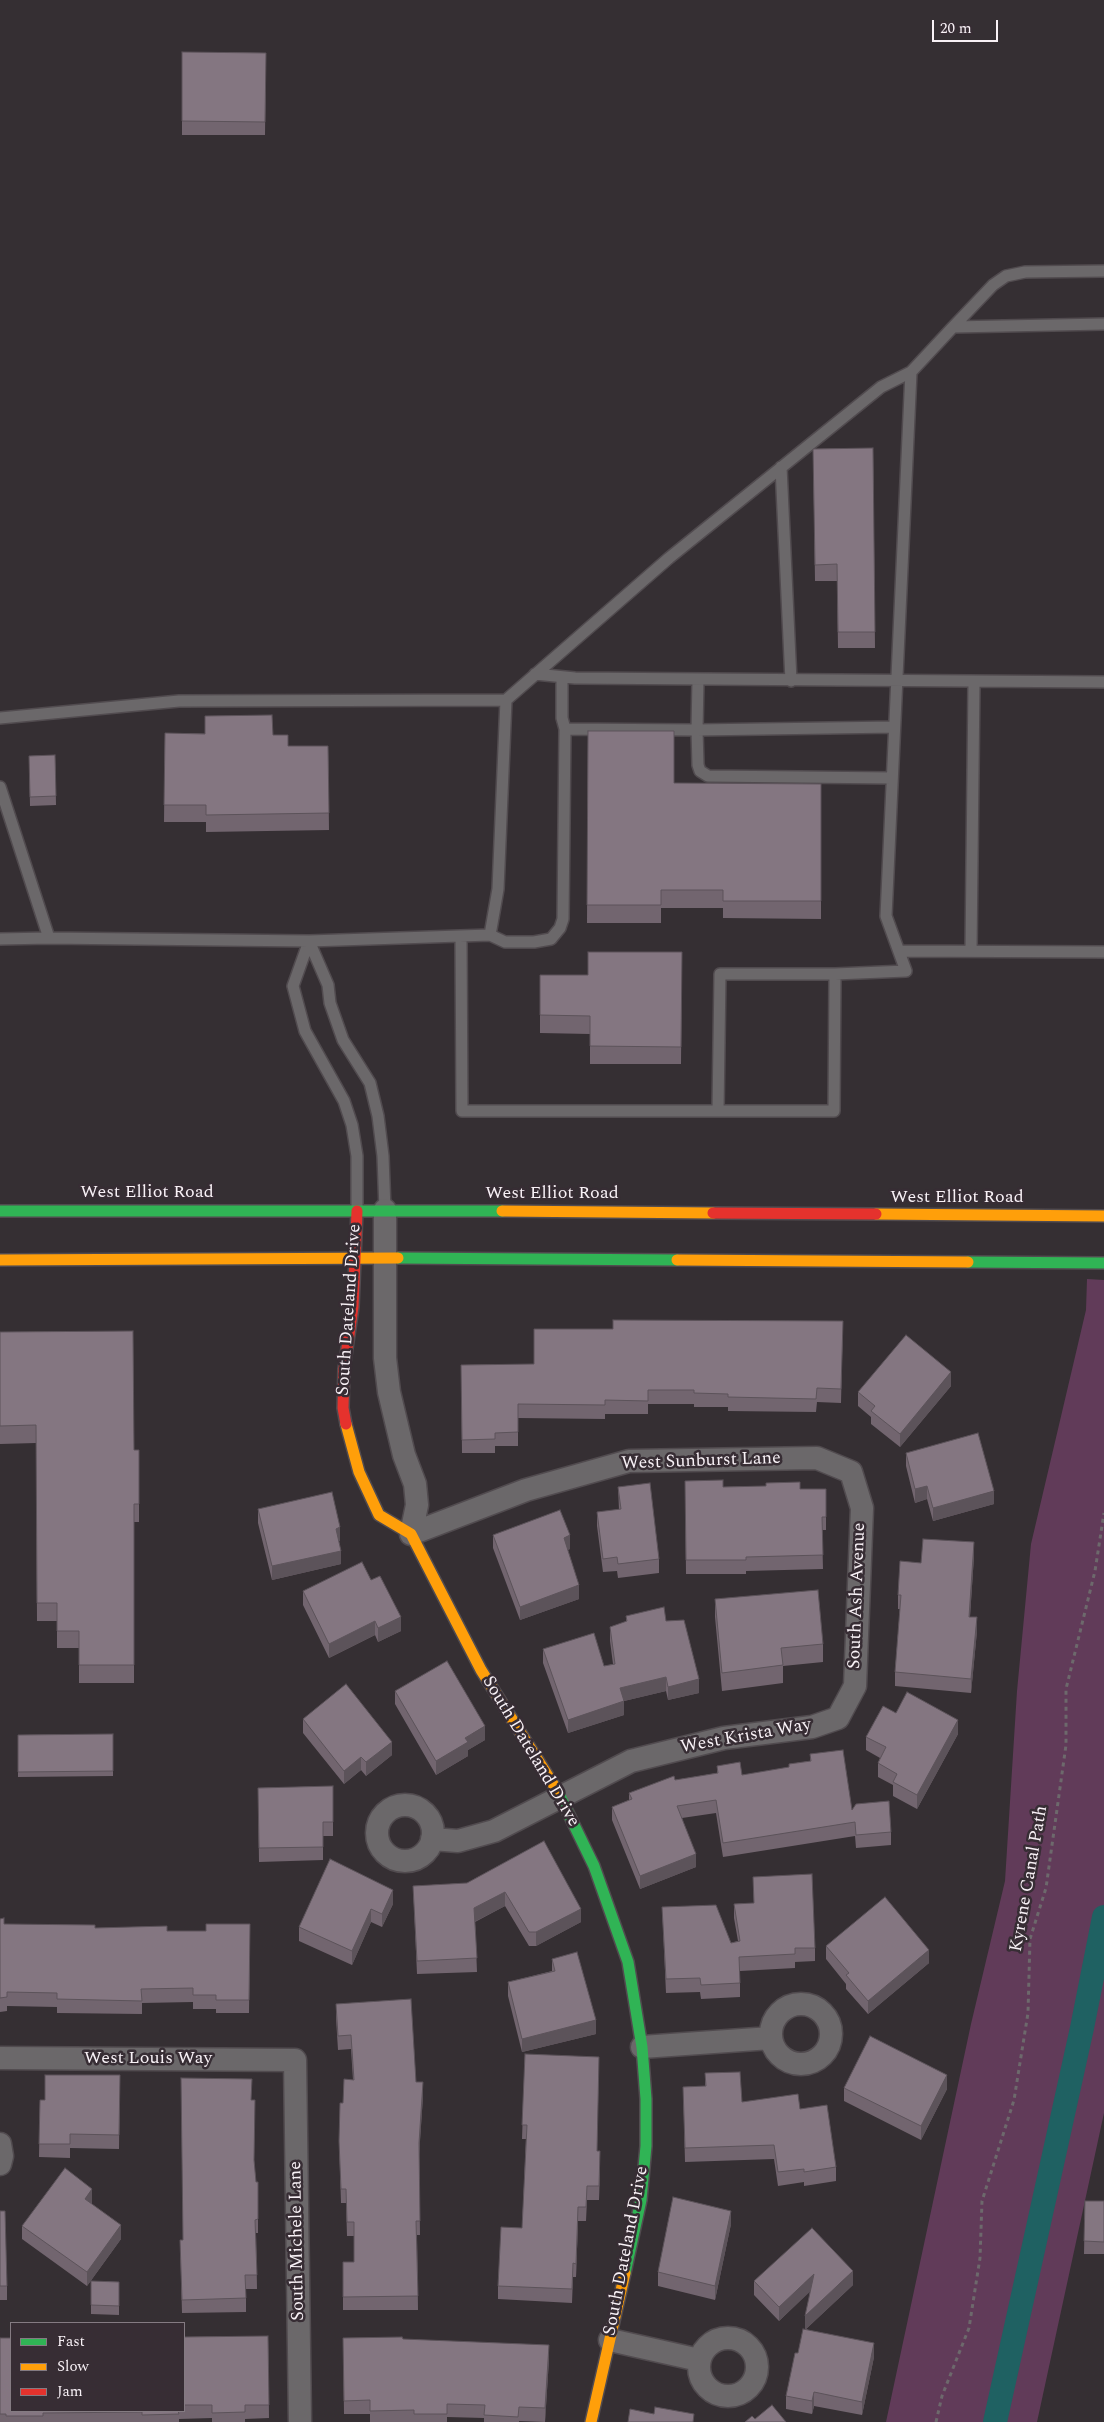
<!DOCTYPE html>
<style>
body{margin:0}
#map{position:relative;width:1104px;height:2422px;overflow:hidden;background:#352f33;font-family:Spectral,serif}
canvas{display:block}
.legend{position:absolute;left:10px;top:2322px;width:175px;height:90px;box-sizing:border-box;background:#372d34;border:1px solid #847b82;margin:0;padding:6px 9px;list-style:none;font-size:15px;color:#f8f1f6}
.legend li{display:flex;align-items:center;gap:10px;height:25px}
.legend b{width:25px;border:1px solid #847b82}
.scale{position:absolute;left:932px;top:20px;width:66px;height:22px;box-sizing:border-box;border:2px solid #f8f1f6;border-top:0;padding-left:6px;font-size:15px;line-height:18px;white-space:nowrap;color:#f8f1f6;-webkit-text-stroke:4px #372d34;paint-order:stroke}
</style>
<div id="map">
<canvas width="1104" height="2422"></canvas>
<ul class="legend">
<li><b style="height:6px;background:#30b455"></b>Fast</li>
<li><b style="height:6px;background:#ff9f0a"></b>Slow</li>
<li><b style="height:6px;background:#e5322d"></b>Jam</li>
</ul>
<div class="scale">20 m</div>
</div>
<script>
const context = document.querySelector('canvas').getContext('2d');
context.lineJoin = 'round';
function fillPath(path, color) {
  context.fillStyle = color;
  context.fill(path, 'evenodd');
}
function toPath(rows) {
  const path = new Path2D();
  for (const r of rows) {
    if (r.length === 3) {
      path.moveTo(r[0] + r[2], r[1]);
      path.arc(r[0], r[1], r[2], 0, 2 * Math.PI);
      continue;
    }
    path.moveTo(r[0], r[1]);
    for (let i = 2; i < r.length; i += 2) path.lineTo(r[i], r[i + 1]);
  }
  return path;
}
function stroke(path, color, width, dash) {
  context.strokeStyle = color;
  context.lineWidth = width;
  context.lineCap = dash ? 'butt' : 'round';
  context.setLineDash(dash || []);
  context.stroke(path);
}
function write(font, color, halo, rows, align = 'center') {
  context.font = font + ' Spectral,serif';
  context.lineWidth = 5;
  context.setLineDash([]);
  context.textBaseline = 'middle';
  context.strokeStyle = halo;
  context.fillStyle = color;
  for (const [text, x, y, turn = 0] of rows) {
    context.save();
    context.translate(x, y);
    context.rotate((+turn || 0) * Math.PI / 180);
    context.textAlign = isNaN(turn) ? turn : align;
    if (halo) context.strokeText(text, 0, 0);
    context.fillText(text, 0, 0);
    context.restore();
  }
}
fillPath(toPath([
 [1087,1279,1104,1280,1104,2113,1037,2422,886,2422,971,2024,1005,1881,1017,1691,1031,1544,1086,1310]
]), '#613b59');
stroke(toPath([
 [995,2422,1082,2028,1104,1917]
]), '#1f6162', 24);
const lane = toPath([
 [953,327,993,285,1006,276,1025,272,1104,271],
 [781,467,791,681],
 [535,674,575,678,1104,682],
 [562,677,562,718,565,729,697,730,698,765,700,771,708,776,892,778],
 [698,680,697,730,894,727],
 [0,718,179,701,506,700,669,558,881,387,911,372],
 [0,787,49,938,309,941,490,935,498,889,506,700],
 [490,935,505,942,534,942,551,939,560,928,563,919,565,729],
 [461,936,462,1111,834,1111,835,974,906,971,886,916,911,372,953,327,1104,324],
 [0,939,49,938],
 [899,951,1104,952],
 [971,951,974,682],
 [718,1111,720,974,835,974],
 [357,1211,357,1156,352,1125,344,1101,305,1031,293,986,309,941,328,985,330,1003,343,1040,370,1083,378,1116,383,1156,385,1210]
]);
const street = toPath([
 [385,1210,385,1358,389,1392,404,1455,415,1484,417,1505,411,1534],
 [411,1534,526,1490,629,1461,817,1458,851,1472,862,1508,855,1686,838,1718,812,1727,724,1738,631,1761,494,1831,458,1841,432,1839],
 [405,1833,28],
 [801,2034,30],
 [642,2047,771,2038],
 [0,2058,295,2060,300,2422],
 [0,2144,2,2156,0,2164],
 [728,2367,29],
 [610,2340,699,2360]
]);
const fast = toPath([
 [0,1211,502,1211],
 [398,1258,677,1260],
 [968,1262,1104,1263],
 [558,1792,594,1866,628,1962,642,2047,646,2099,646,2146,641,2200,625,2273]
]);
const slow = toPath([
 [502,1211,713,1213],
 [876,1214,1104,1216],
 [0,1260,398,1258],
 [677,1260,968,1262],
 [346,1424,359,1472,379,1515,411,1534,481,1670,558,1792],
 [591,2422,625,2273]
]);
const jam = toPath([
 [713,1213,876,1214],
 [346,1424,343,1408,344,1369,353,1307,357,1211]
]);
stroke(lane, '#514b4f', 14);
stroke(street, '#514b4f', 25);
stroke(fast, '#514b4f', 14);
stroke(slow, '#514b4f', 14);
stroke(jam, '#514b4f', 14);
stroke(toPath([
 [936,2422,942,2396,969,2328,980,2258,982,2201,1014,2100,1028,2013,1030,1939,1046,1888,1066,1745,1066,1689,1095,1571,1104,1513]
]), '#6d696c', 3, [4, 4]);
stroke(lane, '#6b686a', 11);
stroke(street, '#6b686a', 22);
stroke(fast, '#30b455', 11);
stroke(slow, '#ff9f0a', 11);
stroke(jam, '#e5322d', 11);
fillPath(toPath([
 [182,52,266,53,265,135,182,135],
 [873,448,875,648,838,648,837,581,815,581,813,449],
 [588,731,674,783,821,784,821,919,723,918,723,908,661,908,661,923,587,923],
 [165,733,273,735,288,746,328,746,329,830,206,832,206,822,164,822],
 [55,755,56,805,30,806,29,756],
 [682,952,681,1064,590,1064,590,1034,540,1033,540,975,588,975],
 [843,1321,841,1403,817,1402,816,1412,728,1411,728,1407,694,1407,694,1404,648,1404,648,1414,605,1414,605,1419,518,1418,518,1446,495,1446,495,1453,462,1453,461,1365,534,1364,613,1329],
 [0,1332,134,1450,139,1504,139,1522,134,1522,134,1683,79,1683,79,1648,57,1648,57,1621,37,1621,36,1443,0,1444],
 [951,1386,900,1447,871,1424,871,1417,858,1406,858,1392],
 [906,1453,994,1504,933,1521,927,1499,915,1503,906,1466],
 [685,1481,723,1487,766,1486,800,1489,826,1489,826,1530,822,1530,823,1569,746,1571,746,1574,686,1574],
 [618,1487,659,1559,659,1573,618,1578,617,1571,603,1572,597,1526,597,1512,619,1510],
 [258,1509,340,1541,339,1541,341,1564,272,1580,258,1523],
 [493,1535,570,1549,567,1550,579,1599,520,1620,493,1548],
 [974,1556,970,1617,977,1631,971,1693,895,1686,895,1672,900,1609,898,1609,898,1595,921,1563],
 [371,1580,401,1631,378,1642,375,1635,329,1658,303,1605,303,1591],
 [715,1599,823,1644,823,1662,783,1666,783,1683,722,1691,715,1617],
 [626,1616,666,1621,699,1693,668,1700,666,1691,624,1701,624,1715,568,1733,543,1663,543,1649,604,1666,613,1664,610,1641,610,1627,626,1622],
 [395,1691,485,1740,468,1750,468,1756,436,1775,395,1704],
 [896,1713,958,1734,917,1809,893,1796,893,1785,878,1777,878,1763,880,1758,866,1750,866,1737],
 [303,1719,392,1755,366,1776,361,1770,344,1784,303,1733],
 [113,1734,113,1776,18,1777,18,1735],
 [810,1754,852,1810,891,1832,891,1845,856,1848,855,1836,723,1857,716,1813,682,1818,696,1867,640,1889,612,1820,612,1807,629,1800,629,1793,675,1780,717,1773,717,1766,742,1775,789,1768,789,1764,810,1761],
 [333,1786,333,1836,323,1836,323,1860,259,1862,258,1788],
 [544,1841,581,1922,536,1946,529,1946,505,1906,475,1922,477,1972,417,1974,413,1886,467,1883],
 [753,1877,815,1948,815,1961,795,1962,795,1968,740,1971,740,1997,701,1999,700,1992,666,1993,662,1907,731,1943,738,1941,734,1918,734,1904,754,1903],
 [393,1904,382,1927,371,1922,352,1965,299,1941,299,1927],
 [0,1919,4,1924,167,1931,206,1931,250,1924,249,2013,216,2013,216,2009,193,2009,193,2002,142,2003,142,2014,57,2013,57,2007,7,2006,7,2011,0,2012],
 [826,1946,929,1963,868,2014,846,1989,846,1984,826,1959],
 [552,1959,596,2034,522,2052,508,1996,508,1982,552,1971],
 [336,2004,416,2082,423,2096,419,2154,420,2235,417,2235,418,2310,343,2310,343,2262,354,2262,354,2236,347,2236,346,2203,341,2203,339,2141,343,2103,353,2080,351,2049,338,2050,336,2018],
 [525,2054,597,2151,600,2164,599,2200,587,2200,586,2221,578,2221,576,2277,573,2277,572,2303,498,2299,498,2286,522,2228,526,2139,522,2139],
 [705,2073,742,2102,800,2109,836,2167,836,2181,804,2186,804,2182,778,2186,774,2159,685,2162,683,2087,705,2086],
 [120,2075,119,2149,70,2148,70,2158,39,2157,40,2100,45,2100],
 [844,2088,947,2089,921,2140,844,2101],
 [252,2100,254,2162,256,2182,258,2182,258,2233,256,2233,257,2289,246,2289,246,2312,182,2313,180,2240,183,2240],
 [1085,2201,1104,2201,1104,2254,1084,2254],
 [92,2202,92,2204,121,2239,87,2286,22,2239,22,2226],
 [0,2211,7,2286,7,2300,0,2300],
 [731,2224,715,2300,658,2286,658,2272],
 [91,2281,119,2282,119,2315,91,2314],
 [754,2281,853,2285,806,2329,874,2357,862,2415,814,2406,812,2414,786,2409,786,2396,798,2353,805,2329,810,2291,779,2321,754,2295],
 [268,2336,269,2418,245,2419,245,2422,212,2422,212,2418,179,2419,179,2422,0,2422,0,2338,11,2411,184,2411,184,2337],
 [343,2338,403,2339,549,2359,545,2422,519,2421,519,2422,484,2422,484,2418,447,2417,447,2422,370,2422,370,2414,344,2414]
]), '#72656f');
fillPath(toPath([
 [951,1372,951,1386,900,1447,900,1434],
 [927,1486,927,1499,915,1503,915,1489],
 [994,1491,994,1504,933,1521,933,1508],
 [340,1527,340,1541,336,1542,336,1529],
 [570,1535,570,1549,564,1552,564,1538],
 [974,1542,974,1556,969,1630,969,1617],
 [341,1551,341,1564,272,1580,272,1566],
 [579,1585,579,1599,520,1620,520,1607],
 [401,1617,401,1631,378,1642,378,1628],
 [977,1617,977,1631,971,1693,971,1679],
 [375,1621,375,1635,329,1658,329,1644],
 [666,1677,666,1691,624,1701,624,1715,568,1733,568,1720,620,1688],
 [699,1679,699,1693,668,1700,668,1687],
 [958,1720,958,1734,917,1809,917,1795],
 [485,1726,485,1740,468,1750,468,1756,436,1775,436,1761,465,1738],
 [392,1742,392,1755,366,1776,366,1762],
 [361,1757,361,1770,344,1784,344,1771],
 [696,1854,696,1867,640,1889,640,1876],
 [393,1890,393,1904,382,1927,382,1914],
 [505,1892,505,1906,474,1922,474,1908],
 [371,1909,371,1922,352,1965,352,1951],
 [581,1909,581,1922,536,1946,536,1932],
 [929,1950,929,1963,868,2014,868,2001],
 [596,2020,596,2034,522,2052,522,2039],
 [947,2075,947,2089,921,2140,921,2126],
 [423,2082,423,2096,419,2157,419,2143],
 [600,2151,600,2164,599,2200,599,2186],
 [92,2189,92,2202,85,2213,85,2199],
 [578,2207,578,2221,576,2277,576,2264],
 [731,2211,731,2224,715,2300,715,2286],
 [121,2225,121,2239,87,2286,87,2272],
 [853,2271,853,2285,805,2330,805,2316],
 [814,2274,814,2288,779,2321,779,2307],
 [874,2343,874,2357,862,2415,862,2402],
 [549,2345,549,2359,545,2422,545,2408],
 [814,2392,814,2406,812,2414,812,2401]
]), '#5c535a');
const building = toPath([
 [182,52,266,53,265,122,182,121,182,52],
 [873,448,875,632,838,632,837,564,815,565,813,449,873,448],
 [272,715,273,735,288,735,288,746,328,746,329,813,206,815,206,805,164,805,165,733,205,734,205,716,272,715],
 [588,731,674,731,674,783,821,784,821,901,723,901,723,890,661,890,661,905,587,905,588,731],
 [55,755,56,796,30,797,29,756,55,755],
 [588,952,682,952,681,1047,590,1046,590,1016,540,1015,540,975,588,975,588,952],
 [613,1320,843,1321,841,1389,817,1388,816,1399,728,1397,728,1394,694,1393,694,1390,648,1390,648,1401,605,1400,605,1405,518,1404,518,1432,495,1433,495,1439,462,1440,461,1365,534,1364,534,1329,613,1329,613,1320],
 [133,1331,134,1450,139,1450,139,1504,134,1504,134,1665,79,1665,79,1631,57,1631,57,1603,37,1603,36,1425,0,1426,0,1332,133,1331],
 [906,1335,951,1372,900,1434,871,1411,875,1406,858,1392,906,1335],
 [978,1433,994,1491,933,1508,927,1486,915,1489,906,1453,978,1433],
 [723,1480,723,1487,766,1486,766,1483,800,1482,800,1489,826,1489,826,1517,822,1517,823,1555,746,1557,746,1560,686,1560,685,1481,723,1480],
 [650,1483,659,1559,618,1564,617,1557,603,1559,597,1512,621,1509,618,1487,650,1483],
 [332,1492,340,1527,336,1529,341,1551,272,1566,258,1509,332,1492],
 [560,1510,570,1535,564,1538,579,1585,520,1607,493,1535,560,1510],
 [923,1539,974,1542,969,1617,977,1617,971,1679,895,1672,901,1595,898,1595,900,1561,921,1563,923,1539],
 [362,1562,371,1580,380,1576,401,1617,378,1628,375,1621,329,1644,303,1591,362,1562],
 [818,1590,823,1644,781,1648,783,1665,722,1673,715,1599,818,1590],
 [664,1607,666,1621,684,1620,699,1679,668,1687,666,1677,620,1688,624,1701,568,1720,543,1649,594,1633,604,1666,615,1664,610,1627,627,1621,626,1616,664,1607],
 [447,1661,485,1726,465,1738,468,1742,436,1761,395,1691,447,1661],
 [346,1684,392,1742,366,1762,361,1757,344,1771,303,1719,346,1684],
 [907,1692,958,1720,917,1795,893,1782,897,1774,878,1763,886,1747,866,1737,883,1706,896,1713,907,1692],
 [113,1734,113,1771,18,1772,18,1735,113,1734],
 [843,1750,852,1810,856,1804,889,1801,891,1832,856,1835,855,1822,723,1843,716,1800,677,1806,696,1854,640,1876,612,1807,632,1799,629,1793,674,1776,675,1780,718,1773,717,1766,740,1762,742,1775,789,1767,789,1764,811,1761,810,1754,843,1750],
 [333,1786,333,1822,323,1822,323,1847,259,1848,258,1788,333,1786],
 [544,1841,581,1909,536,1932,529,1932,505,1892,474,1908,477,1958,417,1961,413,1886,467,1883,544,1841],
 [330,1859,393,1890,382,1914,371,1909,352,1951,299,1927,330,1859],
 [812,1874,815,1948,795,1948,795,1954,739,1957,740,1983,701,1985,700,1978,666,1979,662,1907,716,1905,731,1943,740,1941,734,1904,754,1903,753,1877,812,1874],
 [885,1897,929,1950,868,2001,846,1975,849,1973,826,1946,885,1897],
 [4,1918,4,1924,95,1925,95,1928,167,1926,167,1931,206,1931,206,1924,250,1924,249,2000,216,2000,216,1995,193,1995,193,1988,141,1989,142,2001,57,1999,57,1993,7,1992,7,1997,0,1998,0,1919,4,1918],
 [577,1952,596,2020,522,2039,508,1982,555,1971,552,1959,577,1952],
 [411,1999,416,2082,423,2082,419,2143,420,2221,416,2221,418,2296,343,2297,343,2262,354,2262,354,2222,347,2222,346,2189,341,2189,339,2141,340,2103,343,2103,344,2079,354,2080,351,2035,338,2036,336,2004,411,1999],
 [870,2036,947,2075,921,2126,844,2088,870,2036],
 [525,2054,599,2057,597,2151,600,2151,599,2186,587,2186,586,2207,578,2207,576,2264,573,2263,572,2289,498,2286,501,2227,522,2228,527,2125,522,2125,525,2054],
 [740,2072,742,2102,798,2094,800,2109,827,2105,836,2167,804,2172,804,2169,778,2172,774,2145,685,2148,683,2087,706,2086,705,2073,740,2072],
 [45,2075,120,2075,119,2135,70,2134,70,2144,39,2144,40,2100,45,2100,45,2075],
 [181,2078,252,2079,251,2100,255,2100,254,2160,256,2182,258,2182,258,2219,255,2220,257,2275,245,2275,246,2298,182,2300,180,2240,183,2240,181,2078],
 [65,2168,92,2189,85,2199,121,2225,87,2272,22,2226,65,2168],
 [673,2197,731,2211,715,2286,658,2272,673,2197],
 [1085,2201,1104,2201,1104,2242,1084,2241,1085,2201],
 [0,2211,5,2211,7,2286,0,2286,0,2211],
 [812,2228,853,2271,805,2316,814,2274,779,2307,754,2281,812,2228],
 [91,2281,119,2282,119,2306,91,2305,91,2281],
 [803,2329,874,2343,862,2402,814,2392,812,2401,786,2396,795,2353,798,2353,803,2329],
 [268,2336,269,2405,245,2405,245,2412,212,2413,212,2405,184,2405,184,2337,268,2336],
 [402,2337,403,2339,549,2345,545,2408,519,2407,518,2417,484,2415,485,2405,447,2404,447,2414,414,2414,414,2410,370,2411,370,2400,344,2401,343,2338,402,2337],
 [0,2338,11,2338,11,2411,178,2411,179,2414,142,2415,142,2412,43,2413,43,2416,6,2416,6,2414,0,2414,0,2338],
 [772,2405,786,2422,745,2422,752,2416,755,2419,772,2405],
 [655,2407,694,2414,693,2422,628,2422,630,2409,654,2414,655,2407]
]);
fillPath(building, '#847681');
stroke(building, '#5c535a', 1);
write('18px', '#f8f1f6', '#372d34', [
 ["West Elliot Road",147,1193],
 ["West Elliot Road",552,1194],
 ["West Elliot Road",957,1198],
 ["South Dateland Drive",350,1310,-86],
 ["West Sunburst Lane",701,1462,-2],
 ["South Ash Avenue",858,1596,-88],
 ["West Krista Way",746,1737,-10],
 ["South Dateland Drive",530,1752,59],
 ["Kyrene Canal Path",1030,1879,-80],
 ["West Louis Way",148,2059],
 ["South Michele Lane",298,2241,-91],
 ["South Dateland Drive",627,2251,-79]
]);
</script>
